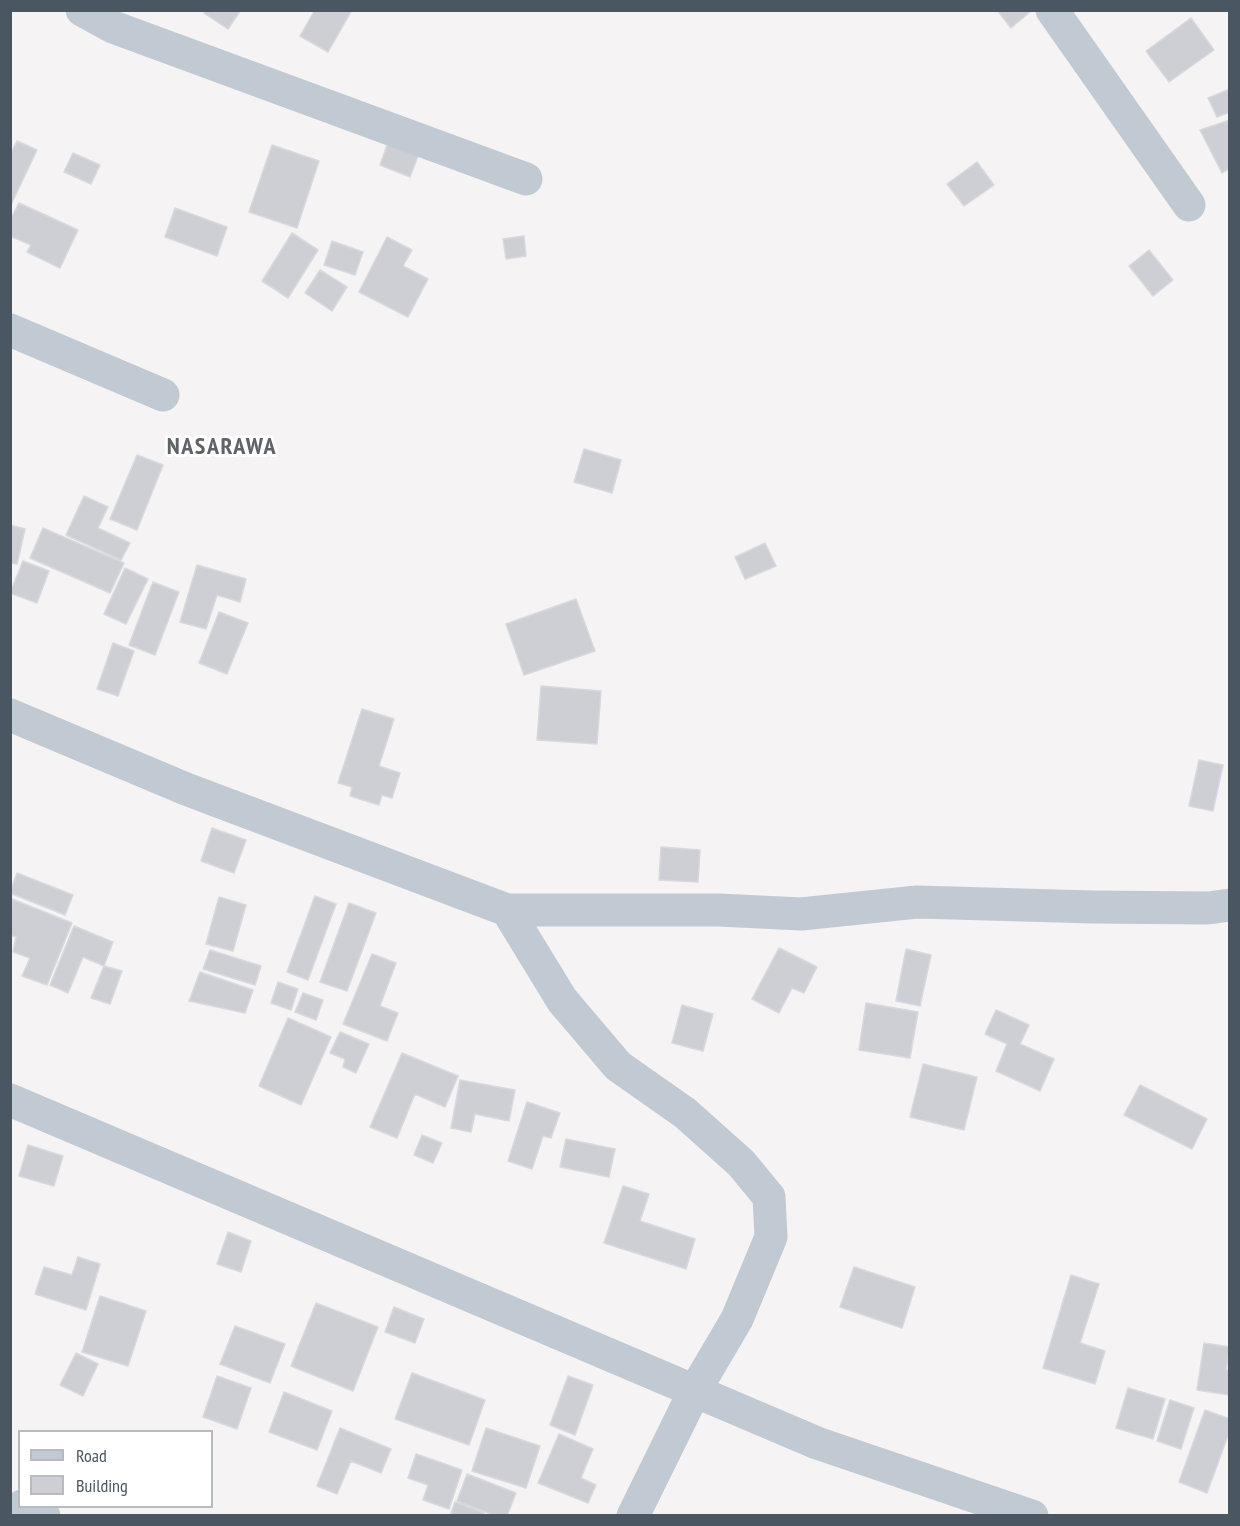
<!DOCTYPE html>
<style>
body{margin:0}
#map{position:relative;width:1240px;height:1526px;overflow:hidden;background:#f5f3f3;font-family:"PT Sans Narrow",sans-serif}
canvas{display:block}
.frame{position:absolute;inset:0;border:12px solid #4a5661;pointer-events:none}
.legend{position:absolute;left:18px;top:1430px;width:195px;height:78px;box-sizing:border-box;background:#fff;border:2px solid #b7bbc0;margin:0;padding:8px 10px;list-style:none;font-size:18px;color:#4a5661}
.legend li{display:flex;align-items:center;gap:12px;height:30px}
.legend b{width:30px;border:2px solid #b7bbc0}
</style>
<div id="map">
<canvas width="1240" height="1526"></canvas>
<div class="frame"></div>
<ul class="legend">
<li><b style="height:8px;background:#c1cad2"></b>Road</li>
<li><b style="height:16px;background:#cdcfd5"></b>Building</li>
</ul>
</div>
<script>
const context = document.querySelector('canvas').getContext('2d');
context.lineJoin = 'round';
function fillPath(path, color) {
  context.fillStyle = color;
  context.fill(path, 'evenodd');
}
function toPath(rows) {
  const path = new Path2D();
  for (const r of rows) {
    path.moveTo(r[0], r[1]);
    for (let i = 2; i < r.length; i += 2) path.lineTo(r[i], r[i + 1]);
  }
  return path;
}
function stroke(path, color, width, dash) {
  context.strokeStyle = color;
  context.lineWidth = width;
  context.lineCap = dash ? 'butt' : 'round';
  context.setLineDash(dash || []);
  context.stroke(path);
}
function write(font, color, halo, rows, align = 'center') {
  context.font = font + ' "PT Sans Narrow",sans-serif';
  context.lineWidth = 6;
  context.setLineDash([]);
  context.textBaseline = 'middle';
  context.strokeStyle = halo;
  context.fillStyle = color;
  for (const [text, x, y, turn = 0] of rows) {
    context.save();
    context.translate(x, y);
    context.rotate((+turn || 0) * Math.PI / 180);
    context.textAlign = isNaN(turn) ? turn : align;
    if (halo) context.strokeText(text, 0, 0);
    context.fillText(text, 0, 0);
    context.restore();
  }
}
const building = toPath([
 [206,10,241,10,228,29,204,13,206,10],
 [315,10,352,10,328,52,300,36,315,10],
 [997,10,1030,10,1031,11,1011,28,997,10],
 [1191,18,1214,50,1169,82,1146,51,1191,18],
 [1230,89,1230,112,1217,117,1208,98,1230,89],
 [1230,120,1230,168,1222,173,1200,130,1230,120],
 [389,140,420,151,410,177,380,165,389,140],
 [17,141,37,150,10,207,10,155,17,141],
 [272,145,319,161,297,228,249,212,272,145],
 [73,153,100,165,91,184,64,172,73,153],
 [977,162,994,185,964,206,947,184,977,162],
 [19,203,78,230,60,268,27,252,31,245,10,236,10,220,19,203],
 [175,208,227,227,217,256,165,237,175,208],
 [292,233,318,250,288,298,262,281,292,233],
 [524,236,526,256,506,259,503,239,524,236],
 [387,237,412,250,403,266,428,279,408,317,359,292,387,237],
 [332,241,363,252,355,275,324,265,332,241],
 [1149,250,1173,280,1153,296,1129,266,1149,250],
 [320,270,347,287,332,311,305,293,320,270],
 [584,449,621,460,612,493,574,482,584,449],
 [137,455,163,465,137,530,110,519,137,455],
 [84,496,108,507,98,528,130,543,121,560,66,535,84,496],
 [10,525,25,529,17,564,10,563,10,525],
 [43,528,124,563,110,593,30,558,43,528],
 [765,543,776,566,745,579,735,557,765,543],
 [23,561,49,571,37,603,10,593,23,561],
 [197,565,246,579,240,602,217,595,206,629,180,622,197,565],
 [125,568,148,579,126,624,104,614,125,568],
 [153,582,179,592,155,655,129,645,153,582],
 [576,599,595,651,524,675,506,624,576,599],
 [219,612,248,623,227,674,199,663,219,612],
 [113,643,134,651,118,696,97,689,113,643],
 [541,686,601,691,597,744,537,740,541,686],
 [362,709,394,719,379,766,400,773,392,798,382,795,379,805,350,796,352,787,338,783,362,709],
 [1199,760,1223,765,1213,811,1189,806,1199,760],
 [212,828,246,840,234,873,201,861,212,828],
 [661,847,700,850,698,882,659,880,661,847],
 [17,873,73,895,65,915,10,893,17,873],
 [315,896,336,904,308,980,287,972,315,896],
 [219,897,246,905,233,951,206,944,219,897],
 [12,899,72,923,47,985,22,976,30,958,13,952,16,937,10,935,12,899],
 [349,903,376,913,347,991,320,982,349,903],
 [74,926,113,942,104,966,83,957,68,993,50,985,74,926],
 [779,948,817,967,804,993,792,988,779,1013,752,999,779,948],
 [906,949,931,955,920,1006,896,1001,906,949],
 [210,950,261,966,255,985,203,969,210,950],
 [372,954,396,963,380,1006,398,1013,387,1041,343,1024,372,954],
 [104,966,122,971,110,1004,91,998,104,966],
 [200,972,253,990,245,1013,189,1001,200,972],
 [278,982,298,989,291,1010,271,1003,278,982],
 [303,993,323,1000,316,1020,295,1012,303,993],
 [866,1003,918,1012,910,1058,859,1050,866,1003],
 [682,1005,713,1014,703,1051,672,1043,682,1005],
 [996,1010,1029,1025,1020,1044,1054,1059,1040,1091,996,1071,1007,1044,985,1034,996,1010],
 [288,1018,331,1037,301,1105,259,1086,288,1018],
 [340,1032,369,1044,356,1073,343,1067,345,1059,330,1053,340,1032],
 [402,1053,458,1076,445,1107,415,1094,397,1138,370,1127,402,1053],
 [923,1064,977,1077,964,1130,910,1117,923,1064],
 [460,1080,515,1090,509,1121,475,1114,471,1132,451,1128,460,1080],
 [1140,1085,1207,1119,1192,1149,1124,1115,1140,1085],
 [527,1102,560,1113,551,1138,543,1136,532,1169,508,1161,527,1102],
 [422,1135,442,1143,433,1163,414,1155,422,1135],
 [566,1139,615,1149,609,1177,560,1167,566,1139],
 [28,1145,63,1156,54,1186,19,1176,28,1145],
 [623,1186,649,1194,640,1221,695,1239,686,1269,604,1243,623,1186],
 [228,1232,251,1241,241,1272,217,1264,228,1232],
 [78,1257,100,1264,86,1310,35,1294,44,1267,72,1275,78,1257],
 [854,1267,915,1287,902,1328,840,1307,854,1267],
 [1071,1275,1099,1284,1080,1343,1105,1351,1095,1384,1043,1368,1071,1275],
 [100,1296,146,1311,128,1366,82,1352,100,1296],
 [316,1303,378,1327,353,1391,291,1366,316,1303],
 [394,1307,424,1319,415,1343,385,1332,394,1307],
 [235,1326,285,1344,270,1383,220,1364,235,1326],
 [1204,1343,1230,1347,1226,1370,1230,1370,1230,1395,1197,1390,1204,1343],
 [76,1353,98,1364,83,1396,60,1385,76,1353],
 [412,1373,485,1400,469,1445,395,1419,412,1373],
 [217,1376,251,1388,237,1429,203,1417,217,1376],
 [568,1376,593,1385,575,1435,550,1425,568,1376],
 [1128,1388,1165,1399,1153,1439,1116,1428,1128,1388],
 [284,1392,332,1411,317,1450,269,1432,284,1392],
 [1170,1400,1194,1408,1181,1449,1157,1441,1170,1400],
 [1205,1410,1230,1419,1230,1430,1207,1493,1179,1482,1205,1410],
 [340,1428,391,1449,381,1473,351,1461,337,1494,317,1486,340,1428],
 [486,1428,540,1446,526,1488,472,1471,486,1428],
 [559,1434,593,1449,581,1478,596,1485,588,1503,538,1483,559,1434],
 [416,1454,462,1470,449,1509,423,1500,428,1485,408,1478,416,1454],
 [467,1474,516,1493,507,1516,496,1516,457,1501,467,1474],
 [455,1502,484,1513,483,1516,450,1516,455,1502]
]);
fillPath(building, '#cdcfd5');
stroke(building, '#d7d9de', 1.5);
stroke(toPath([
 [82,10,113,27,526,179],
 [1052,10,1189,205],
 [10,330,163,395],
 [10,715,186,789,507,910,719,910,801,914,917,902,1093,907,1208,908,1230,905],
 [507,910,562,1000,618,1066,685,1113,741,1163,769,1197,771,1237,737,1319,694,1392,633,1516],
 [10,1100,817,1443,1032,1516],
 [22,1506,44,1516]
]), '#c1cad2', 33);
context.letterSpacing = '1.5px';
write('bold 24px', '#5f6368', '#fff', [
 ["NASARAWA",222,447]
]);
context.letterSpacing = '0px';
</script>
